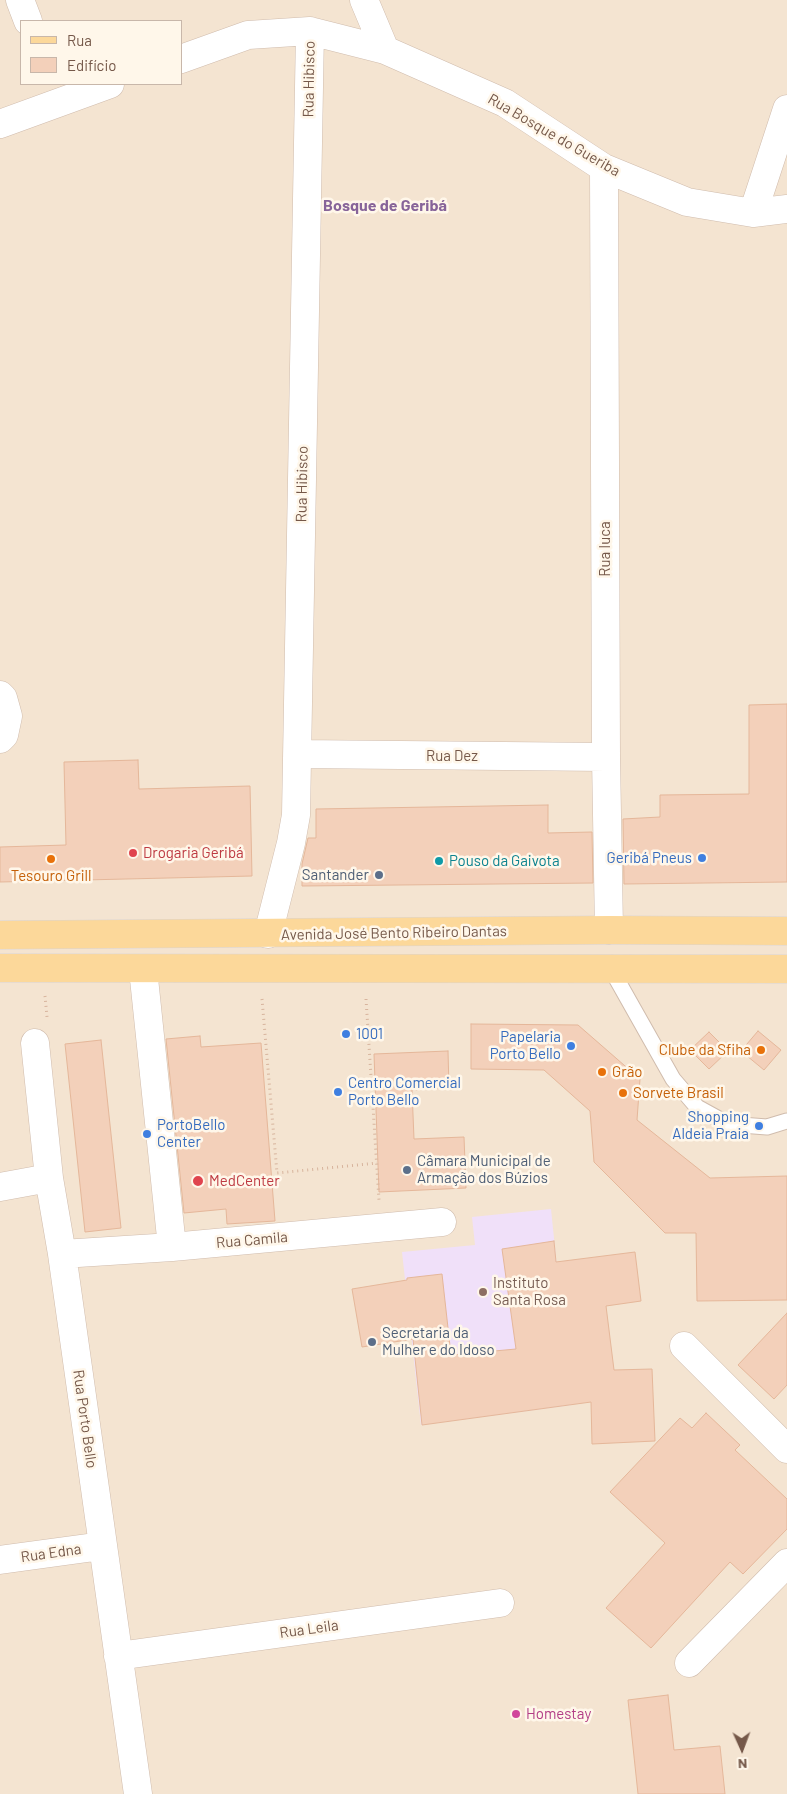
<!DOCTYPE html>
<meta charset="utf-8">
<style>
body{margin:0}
#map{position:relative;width:787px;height:1794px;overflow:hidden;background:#fdf3e3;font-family:Barlow,sans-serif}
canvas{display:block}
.legend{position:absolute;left:20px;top:20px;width:162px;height:65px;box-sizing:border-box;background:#fff7ea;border:1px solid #c8b7aa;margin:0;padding:6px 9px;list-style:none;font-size:15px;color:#755849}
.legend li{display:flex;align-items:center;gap:10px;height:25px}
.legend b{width:25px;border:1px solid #c8b7aa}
.north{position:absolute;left:717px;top:1724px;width:50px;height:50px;-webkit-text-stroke:4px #fff7ea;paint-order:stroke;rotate:178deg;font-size:14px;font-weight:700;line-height:20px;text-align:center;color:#755849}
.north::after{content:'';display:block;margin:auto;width:18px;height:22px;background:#755849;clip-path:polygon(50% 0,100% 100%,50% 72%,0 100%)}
</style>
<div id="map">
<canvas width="787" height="1794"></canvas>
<ul class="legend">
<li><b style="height:6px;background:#fcd89a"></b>Rua</li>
<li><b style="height:14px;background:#f3d0ba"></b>Edifício</li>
</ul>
<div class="north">N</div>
</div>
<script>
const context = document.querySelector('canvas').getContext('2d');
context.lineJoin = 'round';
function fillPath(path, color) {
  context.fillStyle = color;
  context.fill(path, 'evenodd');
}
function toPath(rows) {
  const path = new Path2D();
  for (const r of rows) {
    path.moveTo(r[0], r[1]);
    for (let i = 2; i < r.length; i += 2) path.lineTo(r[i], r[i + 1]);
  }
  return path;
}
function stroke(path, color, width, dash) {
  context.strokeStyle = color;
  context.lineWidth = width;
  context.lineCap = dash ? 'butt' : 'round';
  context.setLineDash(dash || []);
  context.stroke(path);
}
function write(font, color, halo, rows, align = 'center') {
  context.font = font + ' Barlow,sans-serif';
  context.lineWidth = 5;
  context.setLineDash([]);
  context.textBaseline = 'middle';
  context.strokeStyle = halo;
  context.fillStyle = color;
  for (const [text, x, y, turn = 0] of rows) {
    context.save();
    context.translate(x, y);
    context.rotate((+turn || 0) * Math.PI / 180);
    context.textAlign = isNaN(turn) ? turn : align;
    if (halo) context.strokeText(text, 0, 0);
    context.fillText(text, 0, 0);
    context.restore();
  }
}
fillPath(toPath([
 [0,0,787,0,787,1794,0,1794],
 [21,21,181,21,181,84,21,84]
]), '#f4e4d1');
fillPath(toPath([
 [551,1209,571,1405,421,1425,402,1252,475,1245,472,1217]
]), '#f0e0f9');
const building = toPath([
 [787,704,787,882,624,884,623,819,660,817,660,795,749,794,749,705,787,704],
 [138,760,139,789,250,786,252,876,0,882,0,847,66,845,64,762,138,760],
 [548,805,548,833,592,832,593,883,302,886,302,864,308,838,316,838,316,809,548,805],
 [471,1024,578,1025,640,1079,637,1120,710,1178,787,1176,787,1300,697,1301,696,1233,665,1233,594,1162,590,1111,544,1070,471,1069,471,1024],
 [758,1031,781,1050,764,1070,741,1051,758,1031],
 [709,1032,728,1051,709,1069,690,1050,709,1032],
 [200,1036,201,1047,261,1043,275,1221,227,1224,226,1209,184,1213,166,1039,200,1036],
 [101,1040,121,1228,85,1232,65,1044,101,1040],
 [448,1051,449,1088,412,1090,414,1139,464,1137,466,1188,379,1192,374,1054,448,1051],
 [554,1241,556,1262,635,1252,641,1301,606,1306,614,1370,652,1369,655,1441,592,1444,591,1402,422,1425,413,1339,362,1347,352,1289,407,1280,407,1278,442,1274,451,1355,516,1349,502,1249,554,1241],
 [787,1313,787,1385,774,1399,738,1365,787,1313],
 [706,1413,740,1445,735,1450,787,1499,787,1529,743,1574,730,1562,651,1648,606,1608,665,1543,610,1492,680,1418,692,1428,706,1413],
 [668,1695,674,1750,720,1746,725,1794,638,1794,628,1700,668,1695]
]);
fillPath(building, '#f3d0ba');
stroke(building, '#e5b79a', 1);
const lane = toPath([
 [611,969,673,1079,697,1107,728,1124,767,1127,787,1121]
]);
const street = toPath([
 [20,0,28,21],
 [364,0,385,50],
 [181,59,248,35,310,31,385,50,505,103,604,168,687,202,753,213,787,209],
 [0,124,110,84],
 [604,168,606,757,609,930],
 [753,213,787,109],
 [0,695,3,698,8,716,4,735,0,739],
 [298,754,606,757],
 [268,934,291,843,296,815,310,31],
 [143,969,172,1247],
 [35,1043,49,1178,62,1254,138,1794],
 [0,1187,49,1178],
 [62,1254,172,1247,442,1222],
 [684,1346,787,1449],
 [0,1560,102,1546],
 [118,1656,500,1603],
 [689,1663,787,1563]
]);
const primary = toPath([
 [0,935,609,930,787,931],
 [0,968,787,969]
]);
stroke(lane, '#d0bcad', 17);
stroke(street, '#d0bcad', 29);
stroke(primary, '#dbd4d0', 29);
stroke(toPath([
 [45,996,47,1017],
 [262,999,277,1173,377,1163],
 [366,999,379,1200]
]), '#d7b49d', 3, [1, 4]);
stroke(lane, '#fff', 15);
stroke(street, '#fff', 28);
stroke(primary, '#fcd89a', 28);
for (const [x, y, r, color] of [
 [133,853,5,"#e0444e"],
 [702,858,5,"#3f7fe0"],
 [51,859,5,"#e8710a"],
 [439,861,5,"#0f9aa8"],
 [379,875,5,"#5c6f8a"],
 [346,1034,5,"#3f7fe0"],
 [571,1046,5,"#3f7fe0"],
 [761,1050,5,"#e8710a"],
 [602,1072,5,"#e8710a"],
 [338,1092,5,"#3f7fe0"],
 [623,1093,5,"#e8710a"],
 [759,1126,5,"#3f7fe0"],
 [147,1134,5,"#3f7fe0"],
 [407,1170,5,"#5c6f8a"],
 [198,1181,6,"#e0444e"],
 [483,1292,5,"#8d6e63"],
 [372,1342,5,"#5c6f8a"],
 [516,1714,5,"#d1479c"]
]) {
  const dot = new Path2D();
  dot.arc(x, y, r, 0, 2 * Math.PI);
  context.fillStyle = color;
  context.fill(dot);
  stroke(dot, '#fff7ea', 2);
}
write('15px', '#755849', '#fff7ea', [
 ["Rua Hibisco",309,79,-89],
 ["Rua Bosque do Gueriba",554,135,30],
 ["Rua Hibisco",302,484,-89],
 ["Rua Iuca",605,549,-90],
 ["Rua Dez",452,756],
 ["Avenida José Bento Ribeiro Dantas",394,933,-1],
 ["Rua Camila",252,1240,-5],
 ["Rua Porto Bello",85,1419,82],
 ["Rua Edna",51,1553,-8],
 ["Rua Leila",309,1629,-8]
]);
write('15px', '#be3a42', '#fff7ea', [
 ["Drogaria Geribá",143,853],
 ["MedCenter",209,1181]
], 'left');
write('15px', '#366cbe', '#fff7ea', [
 ["Geribá Pneus",692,858],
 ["1001",356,1034,"left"],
 ["Papelaria",561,1037],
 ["Porto Bello",561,1054],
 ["Centro Comercial",348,1083,"left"],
 ["Porto Bello",348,1100,"left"],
 ["Shopping",749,1117],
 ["Aldeia Praia",749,1134],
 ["PortoBello",157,1125,"left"],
 ["Center",157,1142,"left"]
], 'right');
write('15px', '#0d838f', '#fff7ea', [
 ["Pouso da Gaivota",449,861]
], 'left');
write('15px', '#4e5e75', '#fff7ea', [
 ["Santander",369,875,"right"],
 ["Câmara Municipal de",417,1161],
 ["Armação dos Búzios",417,1178],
 ["Secretaria da",382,1333],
 ["Mulher e do Idoso",382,1350]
], 'left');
write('15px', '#c56008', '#fff7ea', [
 ["Tesouro Grill",51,876,"center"],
 ["Clube da Sfiha",751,1050,"right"],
 ["Grão",612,1072],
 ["Sorvete Brasil",633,1093]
], 'left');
write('15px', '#785e54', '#fff7ea', [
 ["Instituto",493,1283],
 ["Santa Rosa",493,1300]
], 'left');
write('15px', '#b23c85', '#fff7ea', [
 ["Homestay",526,1714]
], 'left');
write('bold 16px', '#876499', '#fff7ea', [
 ["Bosque de Geribá",385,206]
]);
</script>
